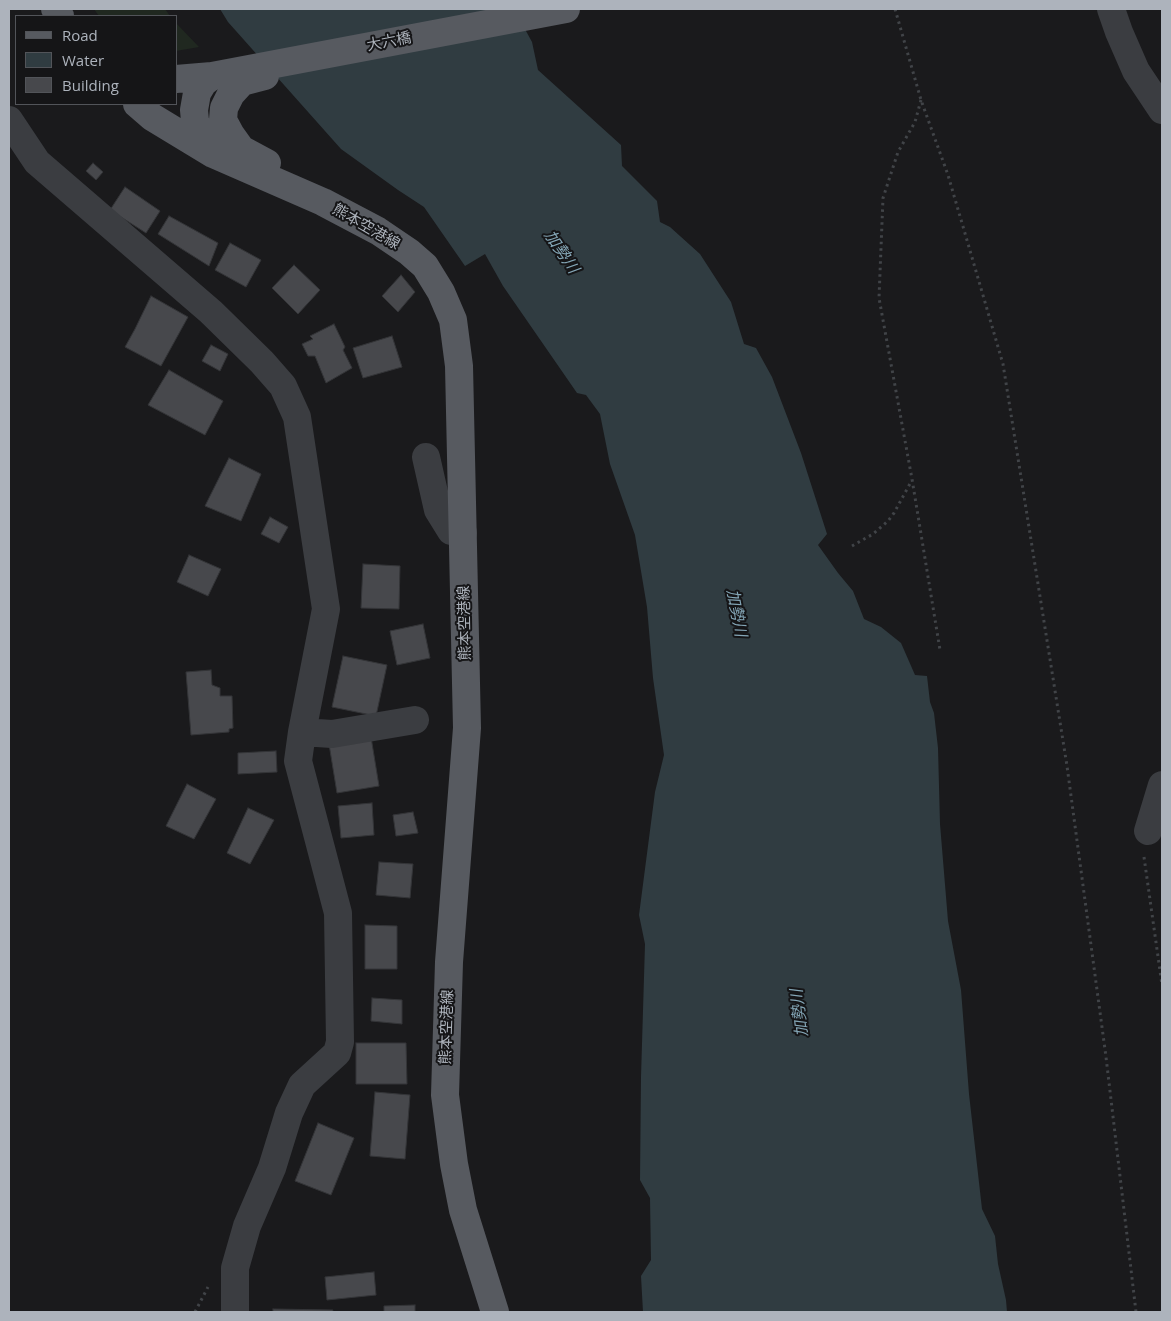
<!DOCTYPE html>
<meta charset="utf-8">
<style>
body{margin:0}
#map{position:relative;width:1171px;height:1321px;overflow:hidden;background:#1a1a1c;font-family:"Open Sans",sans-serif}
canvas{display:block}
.frame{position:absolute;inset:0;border:10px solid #adb3bc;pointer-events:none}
.legend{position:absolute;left:15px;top:15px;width:162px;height:90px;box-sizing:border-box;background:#151517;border:1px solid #525459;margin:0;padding:6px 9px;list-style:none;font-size:15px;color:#adb3bc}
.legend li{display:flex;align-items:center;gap:10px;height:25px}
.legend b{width:25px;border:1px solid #525459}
</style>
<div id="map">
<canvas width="1171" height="1321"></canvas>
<div class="frame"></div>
<ul class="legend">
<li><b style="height:6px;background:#575a60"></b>Road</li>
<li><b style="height:14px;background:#303c41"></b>Water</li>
<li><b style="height:14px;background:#47484c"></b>Building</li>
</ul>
</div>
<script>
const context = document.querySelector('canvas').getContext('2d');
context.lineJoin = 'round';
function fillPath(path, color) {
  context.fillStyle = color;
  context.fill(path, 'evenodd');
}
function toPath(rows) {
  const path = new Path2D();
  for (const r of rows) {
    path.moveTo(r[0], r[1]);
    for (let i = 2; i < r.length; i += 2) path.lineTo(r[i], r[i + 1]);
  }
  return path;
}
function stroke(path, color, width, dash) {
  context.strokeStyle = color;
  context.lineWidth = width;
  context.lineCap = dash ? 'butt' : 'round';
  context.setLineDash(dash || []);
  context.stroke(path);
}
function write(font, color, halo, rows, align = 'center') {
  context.font = font + ' "Open Sans","Noto Sans JP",sans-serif';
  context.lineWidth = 4;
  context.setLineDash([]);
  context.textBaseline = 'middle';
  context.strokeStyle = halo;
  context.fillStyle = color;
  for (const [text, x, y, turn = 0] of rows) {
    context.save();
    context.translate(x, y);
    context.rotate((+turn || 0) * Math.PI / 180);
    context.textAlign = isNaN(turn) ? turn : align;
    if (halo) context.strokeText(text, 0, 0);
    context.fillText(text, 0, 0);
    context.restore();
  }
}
fillPath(toPath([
 [94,9,165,9,170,16,99,16],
 [176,23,199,47,176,51]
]), '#202820');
fillPath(toPath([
 [220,9,514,9,532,42,538,70,621,145,622,166,657,201,660,222,670,227,700,254,731,302,744,344,756,348,772,377,801,453,827,534,818,545,838,573,853,591,864,619,881,627,901,643,915,675,927,676,930,702,934,713,938,748,940,824,948,921,961,990,969,1094,982,1209,995,1236,998,1264,1006,1300,1007,1312,643,1312,641,1276,651,1260,650,1198,640,1180,641,1077,645,944,639,915,655,792,664,755,653,678,647,607,635,535,610,464,600,414,586,395,577,393,503,286,485,254,465,266,424,207,398,190,341,149,228,22]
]), '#303c41');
const building = toPath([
 [93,163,103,172,96,180,86,171,93,163],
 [125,187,160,211,146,233,110,210,125,187],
 [169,216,218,243,209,266,158,234,169,216],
 [230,243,261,260,246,287,215,270,230,243],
 [294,265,320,290,298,314,272,288,294,265],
 [401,275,415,292,398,312,382,296,401,275],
 [151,296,188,317,161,366,125,347,135,329,151,296],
 [334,324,345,347,343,350,352,368,326,383,315,356,308,356,302,344,313,339,310,336,334,324],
 [392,336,402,367,363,378,353,348,392,336],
 [211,345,228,354,220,371,202,361,211,345],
 [169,370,223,401,205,435,148,405,169,370],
 [229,458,261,474,241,521,205,506,229,458],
 [270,517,288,527,279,543,261,534,270,517],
 [189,555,221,569,208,596,177,582,189,555],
 [363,564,400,566,399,609,361,608,363,564],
 [423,624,430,658,397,665,390,631,423,624],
 [343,656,387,665,376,716,332,707,343,656],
 [211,670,212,685,220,688,220,696,232,696,233,728,229,729,229,732,191,735,186,672,211,670],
 [371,737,379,786,337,793,329,744,371,737],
 [276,751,277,772,238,774,238,753,276,751],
 [187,784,216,799,194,839,166,826,187,784],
 [372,803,374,835,341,838,338,806,372,803],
 [248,808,274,820,250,864,227,853,248,808],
 [413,812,418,833,396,836,393,815,413,812],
 [379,862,413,864,410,898,376,895,379,862],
 [365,925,397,926,397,969,365,969,365,925],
 [372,998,402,1000,402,1024,371,1021,372,998],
 [356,1043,406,1043,407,1084,356,1084,356,1043],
 [375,1092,410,1095,405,1159,370,1156,375,1092],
 [318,1123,354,1138,331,1195,295,1181,318,1123],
 [374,1272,376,1295,327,1300,325,1277,374,1272],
 [415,1305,415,1312,384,1312,384,1306,415,1305],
 [273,1309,333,1310,332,1312,273,1312,273,1309]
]);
fillPath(building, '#47484c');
stroke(building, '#343538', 1);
stroke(toPath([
 [895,9,921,100,948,175,1003,364,1067,766,1106,1057,1136,1312],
 [921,100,915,122,898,152,883,198,879,298,912,479,940,650],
 [852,546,873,534,888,521,894,513,912,480],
 [1144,857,1162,985],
 [195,1312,208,1287]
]), '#414448', 3, [2.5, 4]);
stroke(toPath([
 [1111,9,1119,32,1136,71,1162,110],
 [9,120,37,162,211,312,262,362,283,386,297,417,326,609,302,732,298,761,338,913,340,1042,337,1053,302,1085,289,1113,272,1168,247,1226,235,1268,235,1312],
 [426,457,438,510,451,531,463,533],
 [302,732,332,734,415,720],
 [1148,831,1162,785]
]), '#3b3d41', 28);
stroke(toPath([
 [55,9,60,16],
 [212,76,203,83,197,93,194,110,195,121,199,131,213,153],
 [265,76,242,82,231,94,224,108,223,120,231,135,241,149,267,163],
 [176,79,212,76,566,9],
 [137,104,152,117,213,154,323,202,378,231,409,252,425,266,441,292,453,320,459,366,467,728,449,962,445,1095,454,1164,463,1210,495,1312]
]), '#575a60', 28);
write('15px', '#adb3bc', '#151517', [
 ["大六橋",389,42,-11],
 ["熊本空港線",366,227,30],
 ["熊本空港線",465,623,-91],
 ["熊本空港線",447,1027,-88]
]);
write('italic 16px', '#84a6b6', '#151517', [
 ["加勢川",561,252,56],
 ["加勢川",736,613,79],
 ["加勢川",800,1013,-97]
]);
</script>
